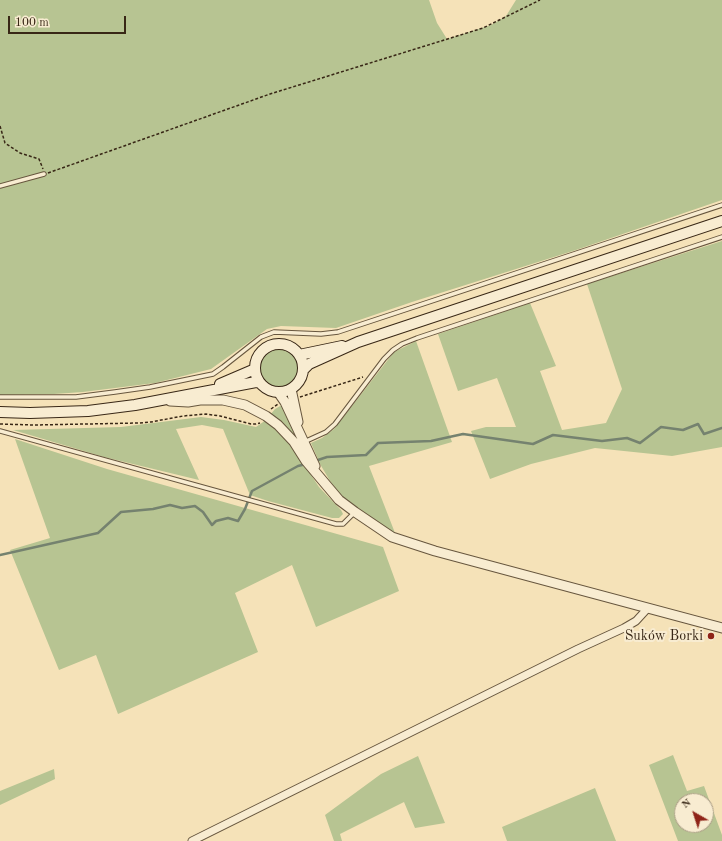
<!DOCTYPE html>
<meta charset="utf-8">
<style>
body{margin:0}
#map{position:relative;width:722px;height:841px;overflow:hidden;background:#f5e2b8;font-family:"Old Standard TT",serif}
canvas{display:block}
.north{position:absolute;left:674px;top:793px;width:40px;height:40px;box-sizing:border-box;background:#f8ecd1;border:1px solid #ab9d86;border-radius:50%;rotate:321deg;font-size:11px;font-weight:700;line-height:16px;text-align:center;color:#382716}
.north::after{content:'';display:block;margin:auto;width:14px;height:18px;background:#8f2418;clip-path:polygon(50% 0,100% 100%,50% 72%,0 100%)}
.scale{position:absolute;left:8px;top:16px;width:118px;height:18px;box-sizing:border-box;border:2px solid #382716;border-top:0;padding-left:5px;font-size:12px;line-height:14px;white-space:nowrap;color:#382716;-webkit-text-stroke:3px #f8ecd1;paint-order:stroke}
</style>
<div id="map">
<canvas width="722" height="841"></canvas>
<div class="north">N</div>
<div class="scale">100 m</div>
</div>
<script>
const context = document.querySelector('canvas').getContext('2d');
context.lineJoin = 'round';
function fillPath(path, color) {
  context.fillStyle = color;
  context.fill(path, 'evenodd');
}
function toPath(rows) {
  const path = new Path2D();
  for (const r of rows) {
    if (r.length === 3) {
      path.moveTo(r[0] + r[2], r[1]);
      path.arc(r[0], r[1], r[2], 0, 2 * Math.PI);
      continue;
    }
    path.moveTo(r[0], r[1]);
    for (let i = 2; i < r.length; i += 2) path.lineTo(r[i], r[i + 1]);
  }
  return path;
}
function stroke(path, color, width, dash) {
  context.strokeStyle = color;
  context.lineWidth = width;
  context.lineCap = dash ? 'butt' : 'round';
  context.setLineDash(dash || []);
  context.stroke(path);
}
function write(font, color, halo, rows, align = 'center') {
  context.font = font + ' "Old Standard TT",serif';
  context.lineWidth = 4;
  context.setLineDash([]);
  context.textBaseline = 'middle';
  context.strokeStyle = halo;
  context.fillStyle = color;
  for (const [text, x, y, turn = 0] of rows) {
    context.save();
    context.translate(x, y);
    context.rotate((+turn || 0) * Math.PI / 180);
    context.textAlign = isNaN(turn) ? turn : align;
    if (halo) context.strokeText(text, 0, 0);
    context.fillText(text, 0, 0);
    context.restore();
  }
}
fillPath(toPath([
 [0,0,429,0,437,23,447,39,491,25,506,16,516,0,722,0,722,200,576,250,412,302,336,328,281,326,267,329,211,369,155,383,83,392,54,394,0,395],
 [722,241,722,447,672,456,595,448,531,464,490,479,471,431,486,427,516,427,497,378,458,391,438,334,530,303,556,366,540,371,562,430,606,423,622,389,587,284],
 [416,341,452,442,369,466,395,533,376,523,343,498,330,481,320,464,311,443,322,438,334,429,394,352],
 [279,368,19],
 [282,405,297,439,270,415,275,409],
 [201,417,224,420,256,427,266,420,288,440,319,487,341,510,343,514,339,518,332,518,268,501,250,495,223,429,202,425,176,429,199,480,104,457,13,430,121,427],
 [15,439,107,469,383,547,399,591,316,627,292,565,235,593,258,652,118,714,96,655,59,670,10,550,50,538],
 [673,755,687,791,704,786,722,835,722,841,678,841,649,765],
 [682,801,706,801,706,825,682,825],
 [418,756,445,823,415,828,404,802,340,834,342,841,334,841,325,815,381,774],
 [54,769,55,779,0,805,0,791],
 [595,788,616,841,507,841,502,827]
]), '#b7c492');
stroke(toPath([
 [315,461,327,457,366,455,378,443,431,441,463,434,533,444,553,435,602,441,627,438,640,443,661,427,683,430,698,424,704,434,722,428],
 [0,555,98,533,121,512,153,509,170,505,182,508,195,506,203,512,212,525,216,521,228,518,238,521,245,509,252,491,298,466,306,464]
]), '#75826f', 2.5);
const service = toPath([
 [0,186,44,174],
 [0,397,76,397,115,392,150,387,213,374,223,367,261,337,274,332,321,334,338,332,722,205],
 [0,431,336,524,343,524,355,512],
 [304,442,326,432,335,424,384,359,393,350,402,344,417,338,722,237]
]);
const minor = toPath([
 [192,841,578,649,624,628,636,621,647,609]
]);
const tertiary = toPath([
 [291,389,298,422],
 [278,392,285,402,315,466],
 [170,401,188,402,200,400,223,400,245,405,266,416,278,425,294,442,306,461,339,500,355,512,392,537,435,551,722,628]
]);
const secondary = toPath([
 [279,368,24],
 [299,355,342,346],
 [303,370,309,364,358,342,722,221],
 [220,384,255,369],
 [0,412,30,413,88,411,135,405,256,382,260,383]
]);
stroke(service, '#67563e', 5.5);
stroke(minor, '#67563e', 9);
stroke(tertiary, '#67563e', 11);
stroke(secondary, '#382716', 12);
stroke(toPath([
 [0,126,5,143,20,153,39,159,43,169],
 [48,173,270,94,483,28,540,0],
 [300,397,363,377],
 [271,409,278,404],
 [0,424,34,425,139,423,151,422,183,416,206,414,220,416,251,424,256,424,260,423]
]), '#382716', 1.5, [3, 2]);
stroke(service, '#f8ecd1', 3.5);
stroke(minor, '#f8ecd1', 7);
stroke(tertiary, '#f8ecd1', 9);
stroke(secondary, '#f8ecd1', 10);
for (const [x, y, r, color] of [
 [711,636,4,"#8f2418"]
]) {
  const dot = new Path2D();
  dot.arc(x, y, r, 0, 2 * Math.PI);
  context.fillStyle = color;
  context.fill(dot);
  stroke(dot, '#f8ecd1', 1.5);
}
write('14px', '#382716', '#f8ecd1', [
 ["Suków Borki",703,636]
], 'right');
</script>
